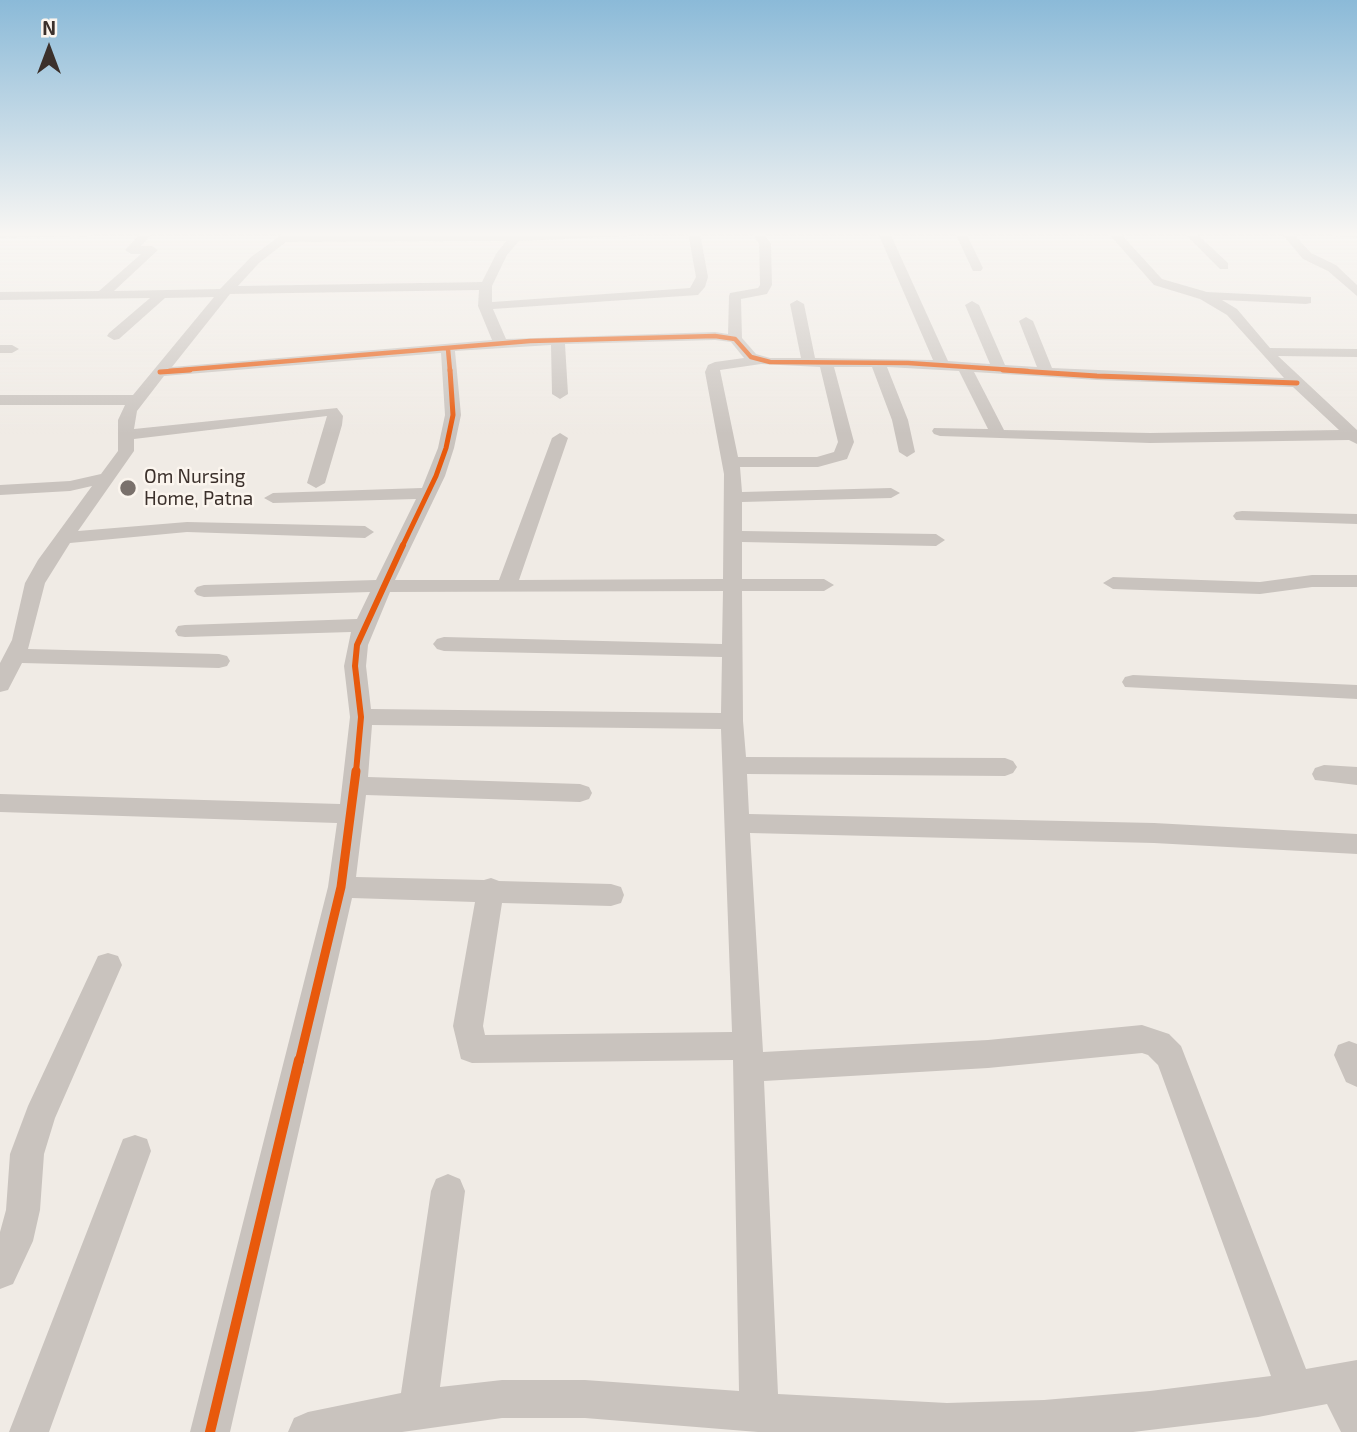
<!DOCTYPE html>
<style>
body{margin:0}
#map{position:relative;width:1357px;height:1432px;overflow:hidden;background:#f0ebe5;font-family:"Exo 2",sans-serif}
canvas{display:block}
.north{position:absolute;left:14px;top:14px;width:70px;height:70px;-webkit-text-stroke:5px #fbf5ee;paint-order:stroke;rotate:0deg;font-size:19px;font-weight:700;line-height:28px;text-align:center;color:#3b302b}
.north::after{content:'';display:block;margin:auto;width:24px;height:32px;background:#3b302b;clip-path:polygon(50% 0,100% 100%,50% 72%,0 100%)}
</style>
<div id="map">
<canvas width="1357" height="1432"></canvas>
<div class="north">N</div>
</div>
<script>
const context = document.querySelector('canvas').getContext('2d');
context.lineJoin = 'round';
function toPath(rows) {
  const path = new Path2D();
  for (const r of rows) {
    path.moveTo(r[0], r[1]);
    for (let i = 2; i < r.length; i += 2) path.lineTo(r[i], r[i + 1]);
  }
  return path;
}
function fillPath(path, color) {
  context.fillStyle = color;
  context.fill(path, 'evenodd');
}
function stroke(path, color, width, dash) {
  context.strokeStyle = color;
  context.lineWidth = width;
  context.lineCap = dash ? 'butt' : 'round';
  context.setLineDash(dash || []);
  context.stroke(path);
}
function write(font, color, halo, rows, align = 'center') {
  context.font = font + ' "Exo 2",sans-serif';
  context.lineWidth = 5;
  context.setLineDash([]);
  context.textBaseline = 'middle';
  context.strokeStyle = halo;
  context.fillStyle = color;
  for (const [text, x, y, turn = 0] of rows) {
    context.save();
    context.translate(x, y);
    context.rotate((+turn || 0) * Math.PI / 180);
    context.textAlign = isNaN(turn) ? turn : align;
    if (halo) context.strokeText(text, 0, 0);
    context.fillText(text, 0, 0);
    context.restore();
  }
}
fillPath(toPath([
 [0,233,96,233,91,236,0,238,0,233],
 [141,233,153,233,141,246,152,246,158,250,114,291,220,289,251,257,284,233,634,233,629,236,519,241,507,255,492,286,492,302,690,288,696,277,688,233,700,233,708,277,705,287,698,295,493,309,506,339,715,332,728,334,729,296,730,293,758,288,760,285,759,244,752,233,763,233,771,244,772,285,767,294,741,299,742,338,756,354,770,358,801,358,790,304,797,300,804,304,815,358,933,360,878,233,890,233,948,361,990,364,965,305,972,301,979,305,1005,365,1037,367,1019,321,1026,317,1033,321,1052,368,1284,378,1227,315,1200,299,1154,285,1108,233,1120,233,1162,279,1207,292,1311,297,1311,303,1306,304,1222,300,1237,309,1270,348,1357,349,1357,357,1278,356,1357,430,1357,444,1349,440,1150,443,940,436,934,434,932,431,934,428,988,429,959,371,887,367,908,420,915,452,907,457,899,452,892,420,872,367,834,367,854,442,847,459,818,467,740,467,742,492,891,488,900,493,891,498,742,502,742,531,936,534,945,540,936,546,742,542,742,579,824,579,834,585,824,591,742,591,743,721,746,757,1005,758,1013,761,1017,767,1013,773,1005,776,747,774,749,814,1154,823,1357,834,1357,854,1154,843,750,833,763,1052,988,1040,1142,1025,1169,1034,1181,1046,1306,1369,1357,1360,1357,1432,1341,1432,1327,1404,1258,1417,1133,1432,758,1432,585,1418,502,1418,402,1432,288,1432,294,1418,308,1412,401,1393,431,1191,436,1179,448,1174,460,1179,465,1191,440,1387,502,1380,585,1380,739,1391,733,1060,472,1063,461,1059,453,1026,475,902,352,898,230,1432,190,1432,328,887,337,823,0,812,0,794,340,804,350,717,344,666,351,632,185,637,178,636,175,631,178,626,185,625,357,619,370,592,204,597,197,595,194,591,197,587,204,585,376,580,416,499,273,503,264,498,273,493,422,488,438,448,445,415,441,353,164,376,137,411,134,429,337,408,343,416,342,425,325,483,316,488,307,483,327,416,134,439,134,451,78,531,187,522,365,526,374,532,365,538,187,532,70,543,45,583,28,649,219,654,227,656,230,661,227,666,219,668,22,663,8,690,0,692,0,663,12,640,25,583,38,560,92,486,70,491,0,495,0,485,70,481,101,474,118,451,118,420,125,405,0,405,0,395,133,395,214,297,165,298,119,339,114,340,107,336,109,333,150,298,0,300,0,292,99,291,141,254,131,254,125,250,141,233],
 [506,241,496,254,482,282,238,286,259,263,286,242,506,241],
 [479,290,478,306,492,340,172,367,230,294,479,290],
 [715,340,731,342,744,358,715,362,708,365,705,372,724,474,723,579,519,580,568,438,560,433,552,438,499,580,395,580,445,476,454,448,461,415,455,351,551,345,552,394,560,399,568,394,565,344,715,340],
 [761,364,820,367,838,442,834,452,817,457,738,457,720,370,761,364],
 [974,372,1097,380,1293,387,1339,430,1150,433,1004,430,974,372],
 [723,591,722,644,444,637,437,639,433,644,437,649,444,651,722,657,721,713,371,709,366,666,368,645,390,592,723,591],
 [372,725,721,729,732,1032,485,1035,483,1026,502,903,611,906,621,903,624,895,621,887,611,884,499,881,491,878,484,880,356,877,366,795,580,802,589,799,592,793,589,787,580,784,368,777,372,725],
 [1142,1053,1148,1055,1158,1065,1161,1073,1271,1376,1150,1391,1044,1400,947,1403,778,1394,764,1081,988,1068,1142,1053],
 [955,233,966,233,983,268,981,271,973,271,955,233],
 [1184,233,1196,233,1228,263,1228,269,1220,269,1184,233],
 [1281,233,1293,233,1311,253,1336,265,1357,285,1357,296,1328,271,1303,259,1281,233],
 [1330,233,1357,233,1357,238,1335,236,1330,233],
 [0,345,12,345,19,349,12,353,0,353,0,345],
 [1242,511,1357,514,1357,524,1236,520,1233,516,1236,512,1242,511],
 [1312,575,1357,575,1357,587,1312,587,1260,594,1113,589,1103,583,1113,577,1260,582,1312,575],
 [1133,675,1357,685,1357,699,1125,687,1122,682,1125,677,1133,675],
 [1324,765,1357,767,1357,785,1315,780,1312,774,1315,768,1324,765],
 [108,953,118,956,122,965,55,1118,44,1154,40,1210,33,1241,13,1284,0,1289,0,1232,6,1210,10,1154,28,1106,98,956,108,953],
 [1349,1041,1357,1044,1357,1087,1346,1082,1334,1055,1338,1045,1349,1041],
 [135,1135,147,1139,151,1151,49,1432,9,1432,123,1139,135,1135]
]), '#c9c3be');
stroke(toPath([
 [448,349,450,371],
 [169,371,530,341,715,336,735,339,751,357,770,362,908,363,1028,371]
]), '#e8590c', 4.5);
stroke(toPath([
 [1003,370,1097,376,1297,383],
 [160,372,190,370],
 [402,547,436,476,446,448,453,415,450,370]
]), '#e8590c', 5);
stroke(toPath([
 [356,772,361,717,355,666,357,645,403,545]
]), '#e8590c', 6);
stroke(toPath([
 [299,1062,341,887,356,771]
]), '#e8590c', 9);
stroke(toPath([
 [210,1432,299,1060]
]), '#e8590c', 10);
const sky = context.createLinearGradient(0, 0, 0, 434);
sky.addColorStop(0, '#8bbad8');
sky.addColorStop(0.54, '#f8f6f3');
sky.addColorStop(1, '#f8f6f300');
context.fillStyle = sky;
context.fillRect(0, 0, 1357, 434);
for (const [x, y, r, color] of [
 [128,488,9,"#7a716c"]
]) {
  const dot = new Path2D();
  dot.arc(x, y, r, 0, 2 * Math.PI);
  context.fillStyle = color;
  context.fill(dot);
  stroke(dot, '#fbf5ee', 2.5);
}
write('19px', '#3b302b', '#fbf5ee', [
 ["Om Nursing",144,477],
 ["Home, Patna",144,499]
], 'left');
</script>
